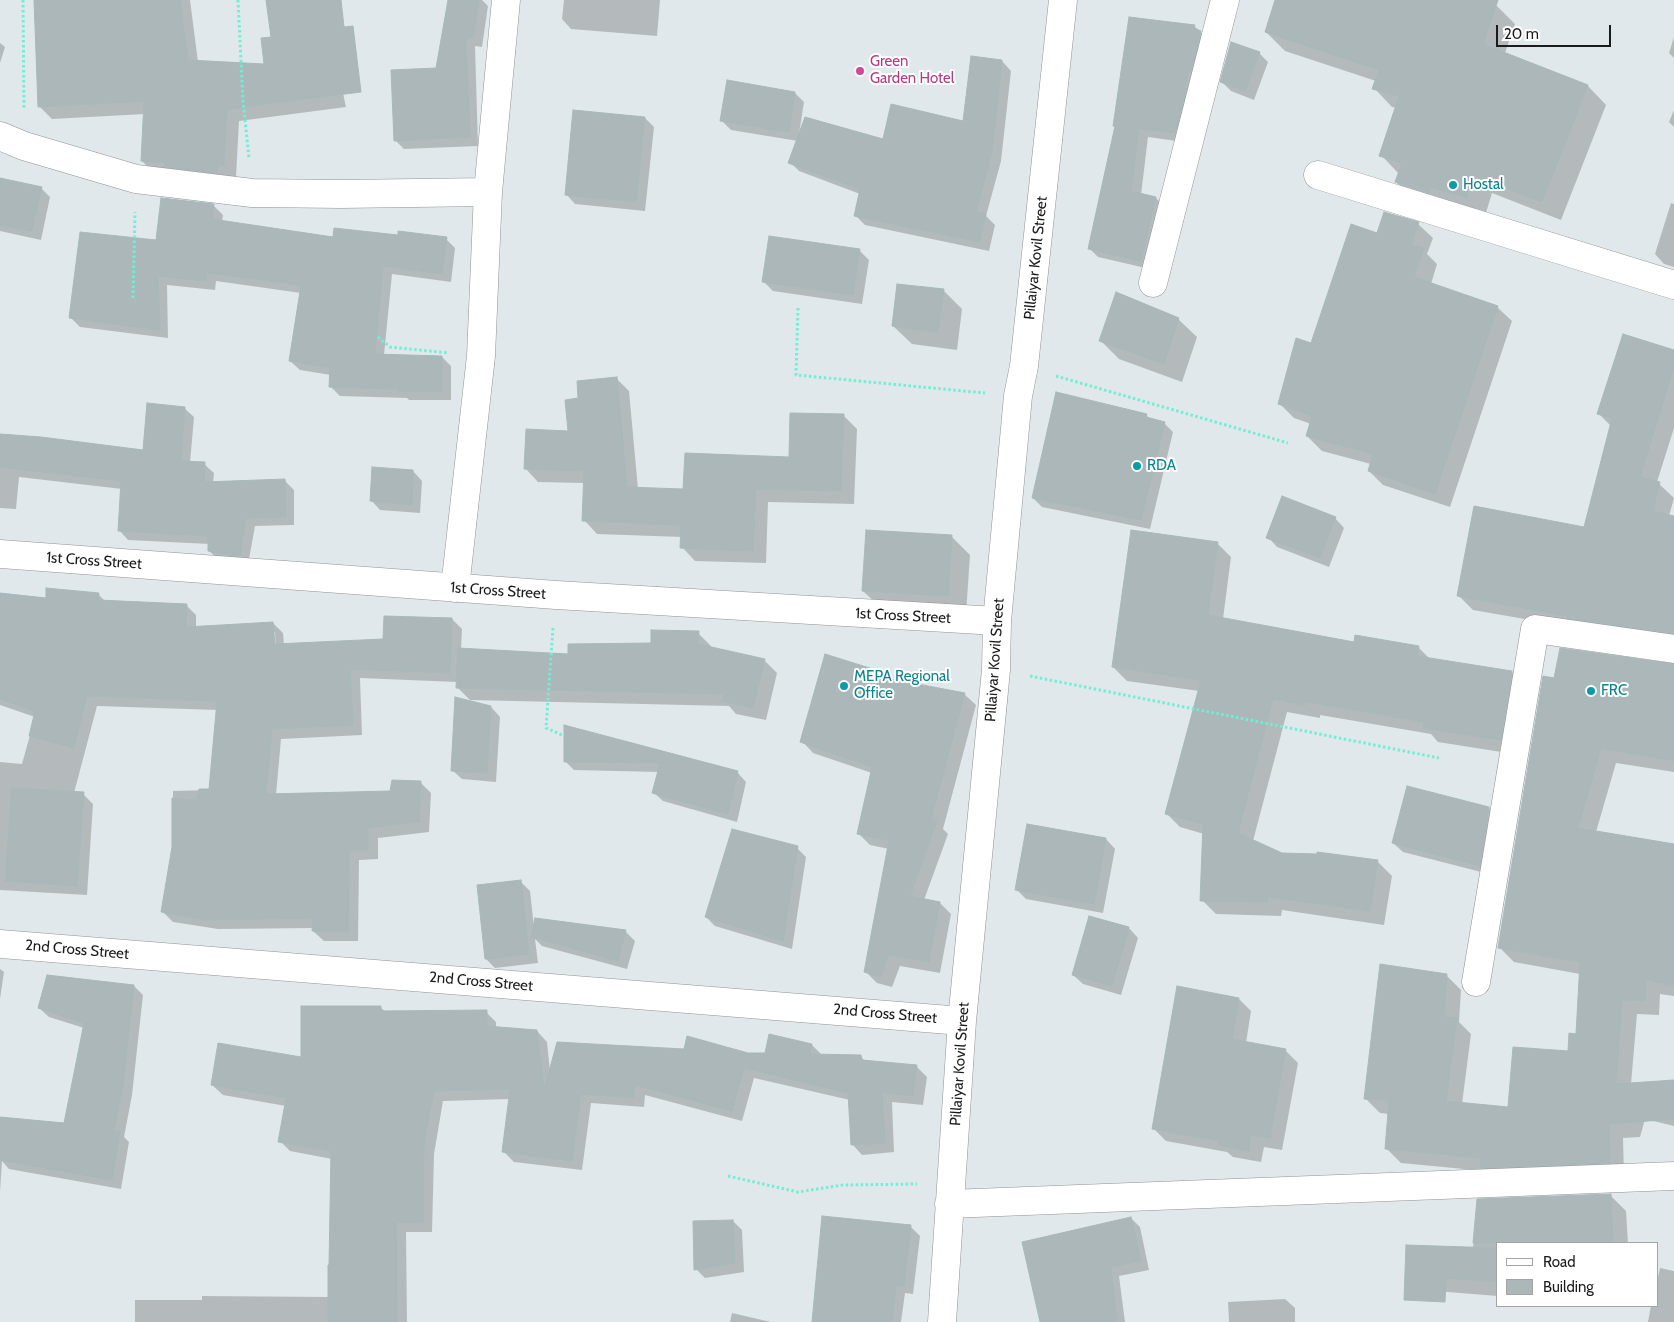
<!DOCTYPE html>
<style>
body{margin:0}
#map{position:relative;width:1674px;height:1322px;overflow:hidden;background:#e1e8ec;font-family:Cabin,sans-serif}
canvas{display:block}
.legend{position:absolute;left:1496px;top:1242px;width:162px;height:65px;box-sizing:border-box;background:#fff;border:1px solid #a4a4a4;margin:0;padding:6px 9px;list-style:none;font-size:15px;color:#1b1b1b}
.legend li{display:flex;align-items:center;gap:10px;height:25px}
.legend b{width:25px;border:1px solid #a4a4a4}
.scale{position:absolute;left:1496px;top:25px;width:115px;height:22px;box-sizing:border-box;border:2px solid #1b1b1b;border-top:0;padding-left:6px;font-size:15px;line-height:18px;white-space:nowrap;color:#1b1b1b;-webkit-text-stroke:4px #fff;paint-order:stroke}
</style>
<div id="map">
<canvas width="1674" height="1322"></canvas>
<ul class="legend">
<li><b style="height:6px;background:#fff"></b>Road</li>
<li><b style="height:14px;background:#abb7b8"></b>Building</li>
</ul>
<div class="scale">20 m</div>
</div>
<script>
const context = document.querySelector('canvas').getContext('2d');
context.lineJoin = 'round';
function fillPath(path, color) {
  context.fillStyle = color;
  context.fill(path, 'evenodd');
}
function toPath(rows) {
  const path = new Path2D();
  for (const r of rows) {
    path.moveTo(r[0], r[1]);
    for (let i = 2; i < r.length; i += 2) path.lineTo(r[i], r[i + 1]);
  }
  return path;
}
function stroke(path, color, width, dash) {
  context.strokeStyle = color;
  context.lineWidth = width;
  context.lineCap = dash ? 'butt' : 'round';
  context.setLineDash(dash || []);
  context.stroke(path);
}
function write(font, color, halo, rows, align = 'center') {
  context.font = font + ' Cabin,sans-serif';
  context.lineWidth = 4;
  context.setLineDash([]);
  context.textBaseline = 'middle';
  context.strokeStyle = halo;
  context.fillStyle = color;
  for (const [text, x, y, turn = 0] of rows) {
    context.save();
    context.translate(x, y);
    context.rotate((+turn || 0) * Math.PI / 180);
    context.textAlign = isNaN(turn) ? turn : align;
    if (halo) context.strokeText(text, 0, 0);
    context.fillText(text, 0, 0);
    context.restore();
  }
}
fillPath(toPath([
 [35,0,190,0,198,62,266,65,273,38,267,0,323,0,346,107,239,121,236,177,154,173,142,161,145,114,52,119,39,106],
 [449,0,482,0,488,6,482,47,475,46,478,146,404,149,395,140,437,69],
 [564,0,660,0,657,36,571,29,562,19],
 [1277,0,1481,0,1496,5,1515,24,1505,53,1588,86,1606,105,1561,220,1492,193,1485,216,1415,201,1396,182,1399,174,1381,155,1397,108,1392,107,1374,88,1376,81,1285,51,1266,32],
 [1194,26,1210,41,1184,142,1148,137,1141,195,1156,198,1165,207,1150,269,1098,257,1089,248,1117,127],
 [1674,37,1674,58,1669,53],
 [0,43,5,47,0,63],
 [1259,53,1268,62,1254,100,1231,91,1222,82],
 [1002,61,1011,71,1001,161,986,216,995,225,989,251,865,225,856,216,860,194,799,171,790,162,798,141,731,130,722,121,795,93,804,102,799,134,884,141,964,123],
 [1674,110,1674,127,1669,122],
 [645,118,654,127,645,211,575,204,566,194],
 [0,180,41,188,50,197,41,240,0,231],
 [1671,203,1674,204,1674,267,1664,264,1655,254],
 [213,205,223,215,222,222,334,238,399,236,446,239,455,248,451,282,392,274,384,355,442,357,451,366,451,400,409,400,407,398,340,396,331,387,331,375,300,370,290,361,301,293,216,281,215,290,167,285,168,338,80,327,71,318,158,242],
 [1418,224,1433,238,1427,254,1437,264,1431,284,1497,307,1512,321,1450,507,1383,485,1369,471,1371,464,1322,451,1307,436,1311,424,1294,418,1280,404,1312,344,1377,234],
 [859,250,869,260,862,304,773,291,764,282],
 [943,290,962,309,957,350,912,344,893,326],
 [1178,319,1197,337,1182,382,1119,359,1100,340],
 [1674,351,1674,428,1657,482,1674,498,1669,516,1674,518,1674,645,1473,610,1458,595,1585,528,1611,426,1599,414],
 [616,378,629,391,638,489,684,491,790,459,843,415,857,429,854,504,768,502,766,563,695,561,682,547,682,537,597,534,584,520,585,483,538,482,525,468,569,432,579,399],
 [184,408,194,417,190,463,204,464,214,473,213,483,285,481,294,490,294,525,255,526,248,565,219,560,209,551,210,544,128,540,119,530,122,489,19,477,16,509,0,508,0,435,144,451],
 [1146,415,1151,420,1164,423,1173,432,1150,529,1042,507,1033,498],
 [413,471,422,481,420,513,380,510,371,500],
 [1335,518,1344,528,1329,567,1277,547,1268,537],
 [951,536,970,555,966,614,882,609,863,591],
 [1217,543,1231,557,1223,619,1355,643,1418,647,1430,659,1512,672,1526,686,1514,754,1438,742,1431,734,1320,715,1320,718,1287,712,1253,841,1282,854,1378,862,1392,876,1384,925,1282,910,1281,916,1216,914,1202,900,1204,834,1180,827,1166,813,1199,691,1127,681,1113,667],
 [0,594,47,599,98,594,106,602,186,605,196,615,196,628,273,623,283,633,284,645,384,640,452,619,462,629,461,650,569,655,652,644,698,633,711,646,711,648,764,660,777,673,766,720,736,714,729,706,470,700,457,687,457,682,360,678,362,735,281,739,276,795,391,792,420,782,431,793,429,832,378,838,378,859,359,860,358,941,324,941,313,931,314,928,218,929,173,922,163,912,173,847,173,791,210,790,217,710,97,706,74,793,83,794,93,804,87,895,0,890,0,762,22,764,35,717,0,705],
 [273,632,275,632,276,650,274,650],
 [1674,665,1674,772,1616,763,1596,832,1674,845,1674,996,1660,994,1659,1015,1637,1014,1631,1084,1674,1081,1674,1126,1645,1119,1640,1137,1623,1138,1624,1177,1485,1171,1401,1163,1386,1148,1389,1114,1380,1113,1365,1098,1446,975,1461,990,1459,1022,1471,1034,1462,1104,1509,1108,1569,1053,1577,1035,1580,974,1514,962,1499,947,1555,679],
 [876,671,884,679,964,694,976,705,943,829,948,834,924,900,940,903,951,914,940,973,900,966,892,987,877,983,866,972,889,849,870,845,858,833,872,773,813,753,802,741],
 [491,707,500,717,496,782,462,779,452,770],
 [566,727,737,772,746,782,737,822,663,801,653,792,659,772,574,770,565,761],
 [1489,808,1498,817,1489,874,1403,852,1393,843],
 [1028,826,1106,839,1115,849,1103,913,1026,899,1017,890],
 [797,848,806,857,792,949,715,926,706,917],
 [521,882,530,891,534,927,536,919,626,932,635,941,627,969,542,946,535,939,538,963,495,968,486,959],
 [1090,918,1129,928,1138,938,1121,995,1083,984,1073,975],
 [0,969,4,972,0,999],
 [134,986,143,995,132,1095,124,1137,129,1142,121,1189,9,1169,2,1161,0,1192,0,1160,11,1119,65,1124,84,1028,49,1017,39,1008],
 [1239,999,1251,1011,1246,1043,1285,1050,1298,1063,1282,1150,1264,1147,1261,1162,1233,1157,1227,1152,1166,1141,1153,1128],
 [381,1008,386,1012,486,1012,496,1022,496,1028,537,1031,547,1042,550,1071,748,1054,766,1054,812,1045,822,1055,860,1056,865,1061,917,1067,927,1077,923,1105,892,1102,894,1152,862,1155,852,1144,850,1100,754,1078,742,1121,645,1095,644,1107,591,1103,582,1170,514,1162,504,1152,510,1099,443,1101,434,1154,432,1232,406,1232,407,1322,135,1322,135,1300,202,1300,202,1296,329,1297,332,1159,290,1151,280,1141,286,1106,223,1095,212,1085,302,1059],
 [1610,1195,1626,1211,1628,1243,1498,1243,1498,1296,1422,1290,1473,1248,1478,1200],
 [1131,1218,1140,1227,1149,1270,1119,1276,1125,1322,1042,1322],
 [733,1221,742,1230,744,1272,705,1278,696,1269],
 [910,1226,920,1236,913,1294,905,1293,901,1322,813,1322],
 [1660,1268,1674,1271,1674,1322,1648,1322,1651,1306,1658,1306,1658,1277],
 [1285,1299,1295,1308,1295,1322,1229,1322,1228,1302],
 [732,1313,771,1322,730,1322]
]), '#0003');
const building = toPath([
 [34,0,180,0,188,60,264,64,261,38,271,37,266,0,341,0,344,27,353,26,361,92,227,109,224,165,218,165,217,173,164,167,165,162,141,161,144,101,38,107,34,0],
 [448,0,479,0,473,38,466,37,470,137,394,141,391,70,436,68,448,0],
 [1275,0,1498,0,1483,44,1588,85,1542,202,1473,175,1467,198,1430,187,1429,193,1395,182,1402,163,1379,156,1399,96,1372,89,1379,70,1265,32,1275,0],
 [1129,17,1195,25,1194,28,1201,31,1191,72,1188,71,1185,95,1175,133,1139,129,1131,191,1156,197,1141,261,1088,249,1115,126,1113,126,1129,17],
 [1231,42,1260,52,1245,91,1220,82,1231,42],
 [971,56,1002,60,992,152,976,212,986,214,980,242,854,216,860,189,788,163,805,117,883,139,891,104,963,121,971,56],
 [727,80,795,92,789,132,720,121,727,80],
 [573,110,645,117,636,202,565,195,573,110],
 [0,178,42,187,32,231,0,225,0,178],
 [161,198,214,204,212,219,333,237,334,228,398,235,398,231,447,237,442,274,383,266,375,354,442,356,442,392,398,391,398,389,329,387,330,368,289,361,301,285,207,273,206,281,158,276,160,330,69,318,80,232,156,240,161,198],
 [1384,212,1419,222,1411,245,1424,248,1414,277,1498,306,1435,494,1368,471,1373,454,1306,436,1312,416,1278,404,1296,338,1311,343,1351,224,1377,233,1384,212],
 [769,236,860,249,853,295,762,282,769,236],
 [897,284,944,289,938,332,892,326,897,284],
 [1116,292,1179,318,1164,364,1099,341,1116,292],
 [1623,334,1674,350,1674,367,1640,477,1660,482,1653,511,1674,516,1674,633,1567,618,1567,616,1457,596,1474,506,1584,527,1612,418,1597,414,1623,334],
 [617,377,627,487,683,489,685,453,789,457,790,413,844,414,841,491,756,489,753,551,680,548,681,525,582,521,584,471,524,469,526,429,568,431,565,400,578,398,577,381,617,377],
 [1056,392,1147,414,1146,417,1165,422,1141,520,1032,498,1056,392],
 [147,403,185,407,181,461,205,462,204,482,285,479,286,517,246,518,240,556,231,555,208,551,208,536,118,531,121,481,0,467,0,434,41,437,143,450,147,403],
 [372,467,413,470,412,505,370,501,372,467],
 [1282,496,1336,517,1320,558,1266,538,1282,496],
 [866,530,952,535,948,596,862,591,866,530],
 [1131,530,1218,542,1208,615,1354,642,1355,635,1419,646,1417,656,1512,671,1501,740,1423,728,1424,722,1307,702,1306,705,1273,699,1238,833,1282,853,1317,854,1317,852,1378,860,1370,911,1268,897,1268,902,1200,901,1203,824,1165,814,1201,680,1112,667,1131,530],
 [46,588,99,593,98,600,187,604,186,627,273,622,275,644,383,639,384,616,452,618,450,673,350,669,353,725,272,729,266,794,390,791,392,780,421,781,419,822,368,828,368,850,349,850,348,932,312,931,313,918,207,920,161,912,172,847,172,798,197,800,199,789,209,789,217,701,87,696,74,748,29,736,35,711,0,699,0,593,46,598,46,588],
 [651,630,699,631,698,644,765,659,753,708,722,701,724,694,456,688,458,648,568,654,568,644,651,643,651,630],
 [1560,648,1674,664,1674,761,1601,748,1578,828,1674,844,1674,985,1646,980,1645,1001,1622,1000,1616,1084,1674,1080,1674,1119,1609,1124,1610,1163,1480,1168,1481,1158,1385,1149,1389,1100,1364,1099,1380,964,1447,974,1444,1017,1457,1018,1446,1101,1508,1107,1513,1047,1568,1051,1569,1033,1576,1034,1580,962,1498,948,1543,676,1554,678,1560,648],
 [825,654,876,670,875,676,965,693,931,819,937,821,910,896,940,902,929,962,888,955,881,977,864,972,889,840,857,834,872,767,800,742,825,654],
 [455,697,491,706,487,773,451,771,455,697],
 [564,725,738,771,728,814,652,793,660,763,564,762,564,725],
 [1407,786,1489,807,1480,866,1392,843,1407,786],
 [12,788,84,792,77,886,5,881,12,788],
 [1027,824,1106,838,1094,904,1015,890,1027,824],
 [732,829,798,846,783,941,705,917,732,829],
 [521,880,529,954,485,959,477,885,521,880],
 [1089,916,1129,927,1112,986,1072,975,1089,916],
 [535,918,626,930,618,961,531,937,535,918],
 [47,975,134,985,123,1085,114,1131,120,1132,112,1180,0,1160,0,1117,64,1123,84,1023,38,1008,47,975],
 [1177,986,1239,998,1232,1039,1286,1049,1270,1138,1251,1135,1249,1151,1219,1145,1219,1141,1152,1129,1177,986],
 [301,1006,381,1006,381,1011,487,1010,487,1026,537,1030,544,1090,557,1042,684,1049,687,1036,748,1053,765,1053,769,1034,812,1044,810,1054,861,1055,862,1060,917,1065,913,1096,882,1092,885,1143,851,1145,848,1093,744,1068,732,1111,635,1085,634,1098,581,1094,572,1161,502,1152,510,1089,434,1091,424,1144,423,1223,396,1222,397,1322,328,1322,328,1265,329,1265,331,1151,278,1142,286,1098,211,1085,218,1043,301,1057,301,1006],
 [1611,1194,1613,1243,1473,1243,1477,1199,1611,1194],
 [822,1216,911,1225,904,1286,896,1285,892,1322,812,1322,822,1216],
 [1131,1217,1141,1261,1111,1267,1117,1322,1040,1322,1022,1242,1131,1217],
 [733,1220,735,1263,694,1270,693,1221,733,1220],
 [1406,1245,1498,1248,1498,1282,1446,1278,1445,1302,1404,1300,1406,1245]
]);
fillPath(building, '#abb7b8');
stroke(building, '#a5b9bc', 1);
const minor = toPath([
 [0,136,24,146,136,179,252,193,341,194,488,192],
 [1318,175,1674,285],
 [1153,283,1225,0],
 [0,554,556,595,997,621],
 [455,588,481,356,488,192,506,0],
 [0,944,962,1021],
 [1476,982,1535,629,1674,649],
 [949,1204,1674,1176],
 [942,1322,962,1021,996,670,997,621,1018,396,1024,366,1063,0]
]);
stroke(minor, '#929292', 29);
stroke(toPath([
 [23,0,24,109],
 [238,0,243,101,249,158],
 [133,298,135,212],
 [798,308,796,375,985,393],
 [378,337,390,347,448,353],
 [1056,376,1288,443],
 [553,628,546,728,564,736],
 [1030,676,1439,758],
 [728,1176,798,1192,843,1185,917,1184]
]), '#6fefd5', 3, [2.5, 2.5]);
stroke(minor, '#fff', 28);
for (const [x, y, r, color] of [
 [860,71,5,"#d1479c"],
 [1453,185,5,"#0f9aa8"],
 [1137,466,5,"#0f9aa8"],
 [844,686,5,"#0f9aa8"],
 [1591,691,5,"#0f9aa8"]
]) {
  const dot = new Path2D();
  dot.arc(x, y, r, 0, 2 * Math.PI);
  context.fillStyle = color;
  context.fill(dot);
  stroke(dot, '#fff', 2);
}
write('15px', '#b23c85', '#fff', [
 ["Green",870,62],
 ["Garden Hotel",870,79]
], 'left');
write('15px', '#0d838f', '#fff', [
 ["Hostal",1463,185],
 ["RDA",1147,466],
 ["MEPA Regional",854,677],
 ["Office",854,694],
 ["FRC",1601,691]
], 'left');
write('15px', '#1b1b1b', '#fff', [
 ["Pillaiyar Kovil Street",1036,258,-84],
 ["1st Cross Street",94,561,4],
 ["1st Cross Street",498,591,4],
 ["1st Cross Street",903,616,3],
 ["Pillaiyar Kovil Street",995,660,-86],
 ["2nd Cross Street",77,950,5],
 ["2nd Cross Street",481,982,5],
 ["2nd Cross Street",885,1014,5],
 ["Pillaiyar Kovil Street",960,1064,-86]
]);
</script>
